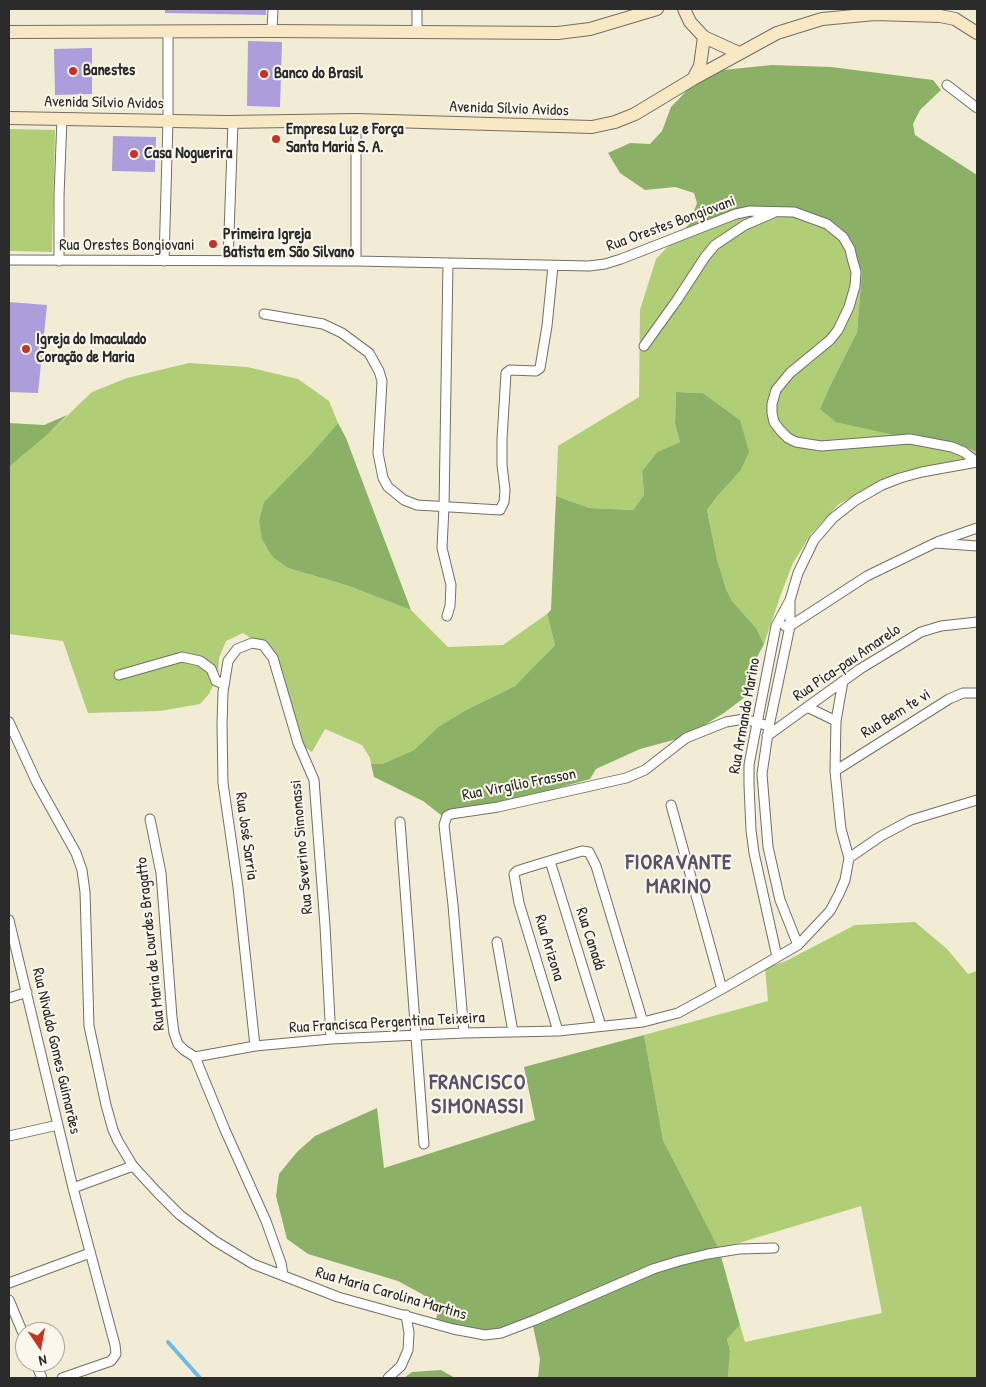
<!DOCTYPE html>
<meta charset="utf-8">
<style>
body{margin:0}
#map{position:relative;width:986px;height:1387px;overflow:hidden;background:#f3ecd5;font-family:"Patrick Hand",sans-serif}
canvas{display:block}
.frame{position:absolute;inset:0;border:10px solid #2b2b2b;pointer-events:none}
.north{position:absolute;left:15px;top:1322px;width:50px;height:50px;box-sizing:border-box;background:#fbf7ec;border:1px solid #a8a59f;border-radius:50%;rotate:168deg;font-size:14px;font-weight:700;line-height:20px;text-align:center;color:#2b2b2b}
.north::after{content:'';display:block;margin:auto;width:18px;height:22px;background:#c8321e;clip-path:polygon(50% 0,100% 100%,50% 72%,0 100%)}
</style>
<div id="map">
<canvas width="986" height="1387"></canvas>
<div class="frame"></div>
<div class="north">N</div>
</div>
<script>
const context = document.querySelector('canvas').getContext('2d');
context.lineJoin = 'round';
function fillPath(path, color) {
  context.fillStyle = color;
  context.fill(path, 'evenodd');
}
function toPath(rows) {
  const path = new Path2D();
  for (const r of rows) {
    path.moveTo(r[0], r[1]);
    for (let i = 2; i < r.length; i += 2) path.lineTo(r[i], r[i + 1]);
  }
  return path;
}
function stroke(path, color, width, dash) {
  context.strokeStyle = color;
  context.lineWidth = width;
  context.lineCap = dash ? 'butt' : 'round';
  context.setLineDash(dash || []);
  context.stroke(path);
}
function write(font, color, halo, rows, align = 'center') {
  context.font = font + ' "Patrick Hand",sans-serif';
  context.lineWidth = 4;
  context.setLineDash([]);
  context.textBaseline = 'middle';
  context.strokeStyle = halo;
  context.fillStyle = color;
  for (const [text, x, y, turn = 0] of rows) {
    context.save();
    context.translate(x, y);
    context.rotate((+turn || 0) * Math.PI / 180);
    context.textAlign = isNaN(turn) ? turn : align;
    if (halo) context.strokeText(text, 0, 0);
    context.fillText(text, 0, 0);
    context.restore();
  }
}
fillPath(toPath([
 [9,129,55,130,52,252,9,251],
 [755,213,810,218,847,237,862,271,857,332,829,388,820,409,963,446,977,452,977,456,900,472,839,504,811,534,793,563,781,594,764,644,756,628,732,601,726,589,717,559,707,510,719,494,740,420,703,393,676,392,675,424,680,442,657,452,642,471,644,495,633,510,590,508,556,496,558,446,639,397,640,310,656,259,682,232],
 [189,363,247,367,298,379,329,401,338,423,310,455,264,502,259,520,288,568,349,586,411,610,448,647,503,645,547,614,555,645,515,686,466,710,438,727,414,750,382,764,371,764,370,758,362,745,325,729,312,752,293,739,275,667,261,645,243,633,226,641,219,658,218,675,209,694,200,704,160,711,88,713,63,641,9,634,9,467,47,435,92,392,127,378],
 [915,922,947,949,968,974,977,971,977,1378,728,1378,730,1351,727,1339,740,1325,745,1342,882,1313,861,1206,719,1249,663,1140,644,1035,768,1001,765,968,786,961,855,925]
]), '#afce75');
fillPath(toPath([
 [772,65,831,67,933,80,941,90,920,110,913,124,915,135,977,175,977,452,963,446,899,436,836,422,820,409,829,388,857,332,862,271,846,237,810,218,755,213,682,232,689,224,697,203,694,193,675,187,645,190,620,173,608,153,630,143,650,144,662,131,671,107,697,80,722,70],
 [676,392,703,393,740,420,749,452,740,471,719,494,707,510,717,559,726,589,732,601,756,628,764,644,746,678,745,697,724,713,685,737,640,749,596,769,590,779,446,819,423,801,374,777,371,764,382,764,414,750,438,727,466,710,515,686,555,645,547,614,551,610,556,496,590,508,633,510,644,495,642,471,657,452,680,442,675,424],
 [67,415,47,435,9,467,9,423,44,425],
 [338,423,346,438,411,610,349,586,288,568,272,556,262,539,259,520,264,502,310,455],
 [644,1035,663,1140,719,1249,740,1325,727,1339,730,1351,728,1378,538,1378,540,1359,533,1326,476,1336,436,1320,439,1306,422,1294,398,1281,308,1254,287,1239,276,1196,279,1174,297,1152,315,1136,377,1108,384,1168,535,1120,524,1067],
 [441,1370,455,1378,404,1378,412,1372]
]), '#8bb166');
stroke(toPath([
 [168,1342,200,1378]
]), '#6abbe5', 4);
fillPath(toPath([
 [165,9,266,9,266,15,165,13],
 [248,41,282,42,280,107,247,106],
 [92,48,92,94,55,95,54,49],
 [113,136,156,137,155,172,112,171],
 [9,302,47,305,38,393,9,392]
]), '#ab9edb');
const street = toPath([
 [417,9,417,32],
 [272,31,273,9],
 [947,85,977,108],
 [356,120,356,261],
 [9,260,356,261,589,266,605,264,621,259,736,214,750,211,794,212,827,224,843,237,850,249,852,258,856,272,855,286,849,307,838,330,830,340,790,373,776,390,772,404,772,413,774,422,780,430,788,438,796,442,821,446,910,439,952,447,964,452,974,460,977,460],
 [59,261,59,196,62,118],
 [164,261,168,120,168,32],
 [228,261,233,122],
 [264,314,323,324,342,333,369,353,379,371,382,381,378,453,383,478,388,487,404,500,417,505,500,510,504,502,505,490,502,465,502,439,506,373,510,370,536,371,540,368,547,326,553,266],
 [644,346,677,300,705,257,715,245,745,225,773,213],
 [937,542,977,528],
 [790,603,790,626,769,726,762,774,768,847,780,900,798,945],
 [447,616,450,606,451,585,442,548,444,507,448,263],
 [785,626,790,626,867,576,935,543,977,546],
 [119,675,182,657,200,661,211,669,216,681,224,684],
 [807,707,836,721],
 [9,722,37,783,76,853,82,870,85,892,89,1026,106,1105,113,1130,118,1141,133,1166,157,1192,180,1215,215,1241,253,1264,338,1297,453,1329,485,1335,501,1333,535,1320,653,1269,679,1261,708,1254,739,1249,774,1248],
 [767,736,860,669,921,632,941,626,977,622],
 [835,771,949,699,963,693,977,693],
 [671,805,722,989],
 [150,819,161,873,172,1017,174,1033,178,1044,184,1050,195,1057],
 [400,822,424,1144],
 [849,858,881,836,911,820,977,800],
 [550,861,601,1026],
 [9,920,73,1188,115,1345,116,1354,111,1361,62,1378],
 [497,942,513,1032],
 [777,957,754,853,751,830,749,785,749,765,752,749,776,626,790,600,798,573,814,540,833,518,856,500,882,485,900,478,922,472,977,462],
 [9,998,27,992],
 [558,1031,519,903,514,874,517,871,526,868,582,851,589,852,596,866,643,1022],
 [464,1033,453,905,444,825,447,816,451,814,498,807,626,778,645,770,686,738,726,722,744,719,769,726],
 [255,1046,238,887,223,783,222,725,223,692,228,661,237,649,252,643,263,645,273,658,298,743,314,780,325,926,331,1039],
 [195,1057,255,1046,331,1039,464,1033,558,1031,643,1022,678,1013,722,989,798,945,830,911,839,894,845,880,849,858,841,829,835,771,836,721,843,681],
 [195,1057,225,1130,266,1221,281,1263,283,1275],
 [9,1136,58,1125],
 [73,1188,133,1166],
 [9,1283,90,1253],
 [9,1300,25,1338],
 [35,1362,42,1378],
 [388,1378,401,1366,408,1350,409,1333,406,1315]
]);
const secondary = toPath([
 [684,9,690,22,704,37,700,66,693,79],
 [9,32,272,31,558,33,590,29,657,9],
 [704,37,739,53],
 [9,118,227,122,356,120,592,127,615,122,635,114,693,79,777,33,822,19,875,14,940,16,955,19,977,33]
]);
stroke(street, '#716f66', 11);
stroke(secondary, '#716f66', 14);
stroke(street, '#fff', 9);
stroke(secondary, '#f8e8c3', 12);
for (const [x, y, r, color] of [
 [73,71,5,"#c8321e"],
 [264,74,5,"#c8321e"],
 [276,139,5,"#c8321e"],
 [134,154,5,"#c8321e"],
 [213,244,5,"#c8321e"],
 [26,349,5,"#c8321e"]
]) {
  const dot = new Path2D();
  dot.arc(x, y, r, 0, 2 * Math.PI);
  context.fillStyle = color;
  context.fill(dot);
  stroke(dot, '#fbf7ec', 2);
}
write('bold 16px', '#2b2b2b', '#fbf7ec', [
 ["Banestes",83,71],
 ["Banco do Brasil",274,74],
 ["Empresa Luz e Força",286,130],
 ["Santa Maria S. A.",286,148],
 ["Casa Noguerira",144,154],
 ["Primeira Igreja",223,235],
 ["Batista em São Silvano",223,253],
 ["Igreja do Imaculado",36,340],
 ["Coração de Maria",36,358]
], 'left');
write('16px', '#2b2b2b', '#fbf7ec', [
 ["Avenida Sílvio Avidos",104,103,1],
 ["Avenida Sílvio Avidos",509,109,2],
 ["Rua Orestes Bongiovani",671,224,-20],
 ["Rua Orestes Bongiovani",127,246],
 ["Rua Pica-pau Amarelo",847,663,-34],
 ["Rua Bem te vi",896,714,-32],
 ["Rua Armando Marino",745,716,-80],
 ["Rua Virgílio Frasson",519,785,-11],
 ["Rua José Sarria",246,836,82],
 ["Rua Severino Simonassi",302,847,-95],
 ["Rua Canadá",590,939,72],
 ["Rua Maria de Lourdes Bragatto",151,944,-96],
 ["Rua Arizona",549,948,73],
 ["Rua Francisca Pergentina Teixeira",387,1023,-3],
 ["Rua Nivaldo Gomes Guimarães",56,1051,77],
 ["Rua Maria Carolina Martins",391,1294,16]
]);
context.letterSpacing = '1px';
write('bold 21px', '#585369', '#fbf7ec', [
 ["FIORAVANTE",679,863],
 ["MARINO",679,887],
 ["FRANCISCO",478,1083],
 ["SIMONASSI",478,1107]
]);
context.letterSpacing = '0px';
</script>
